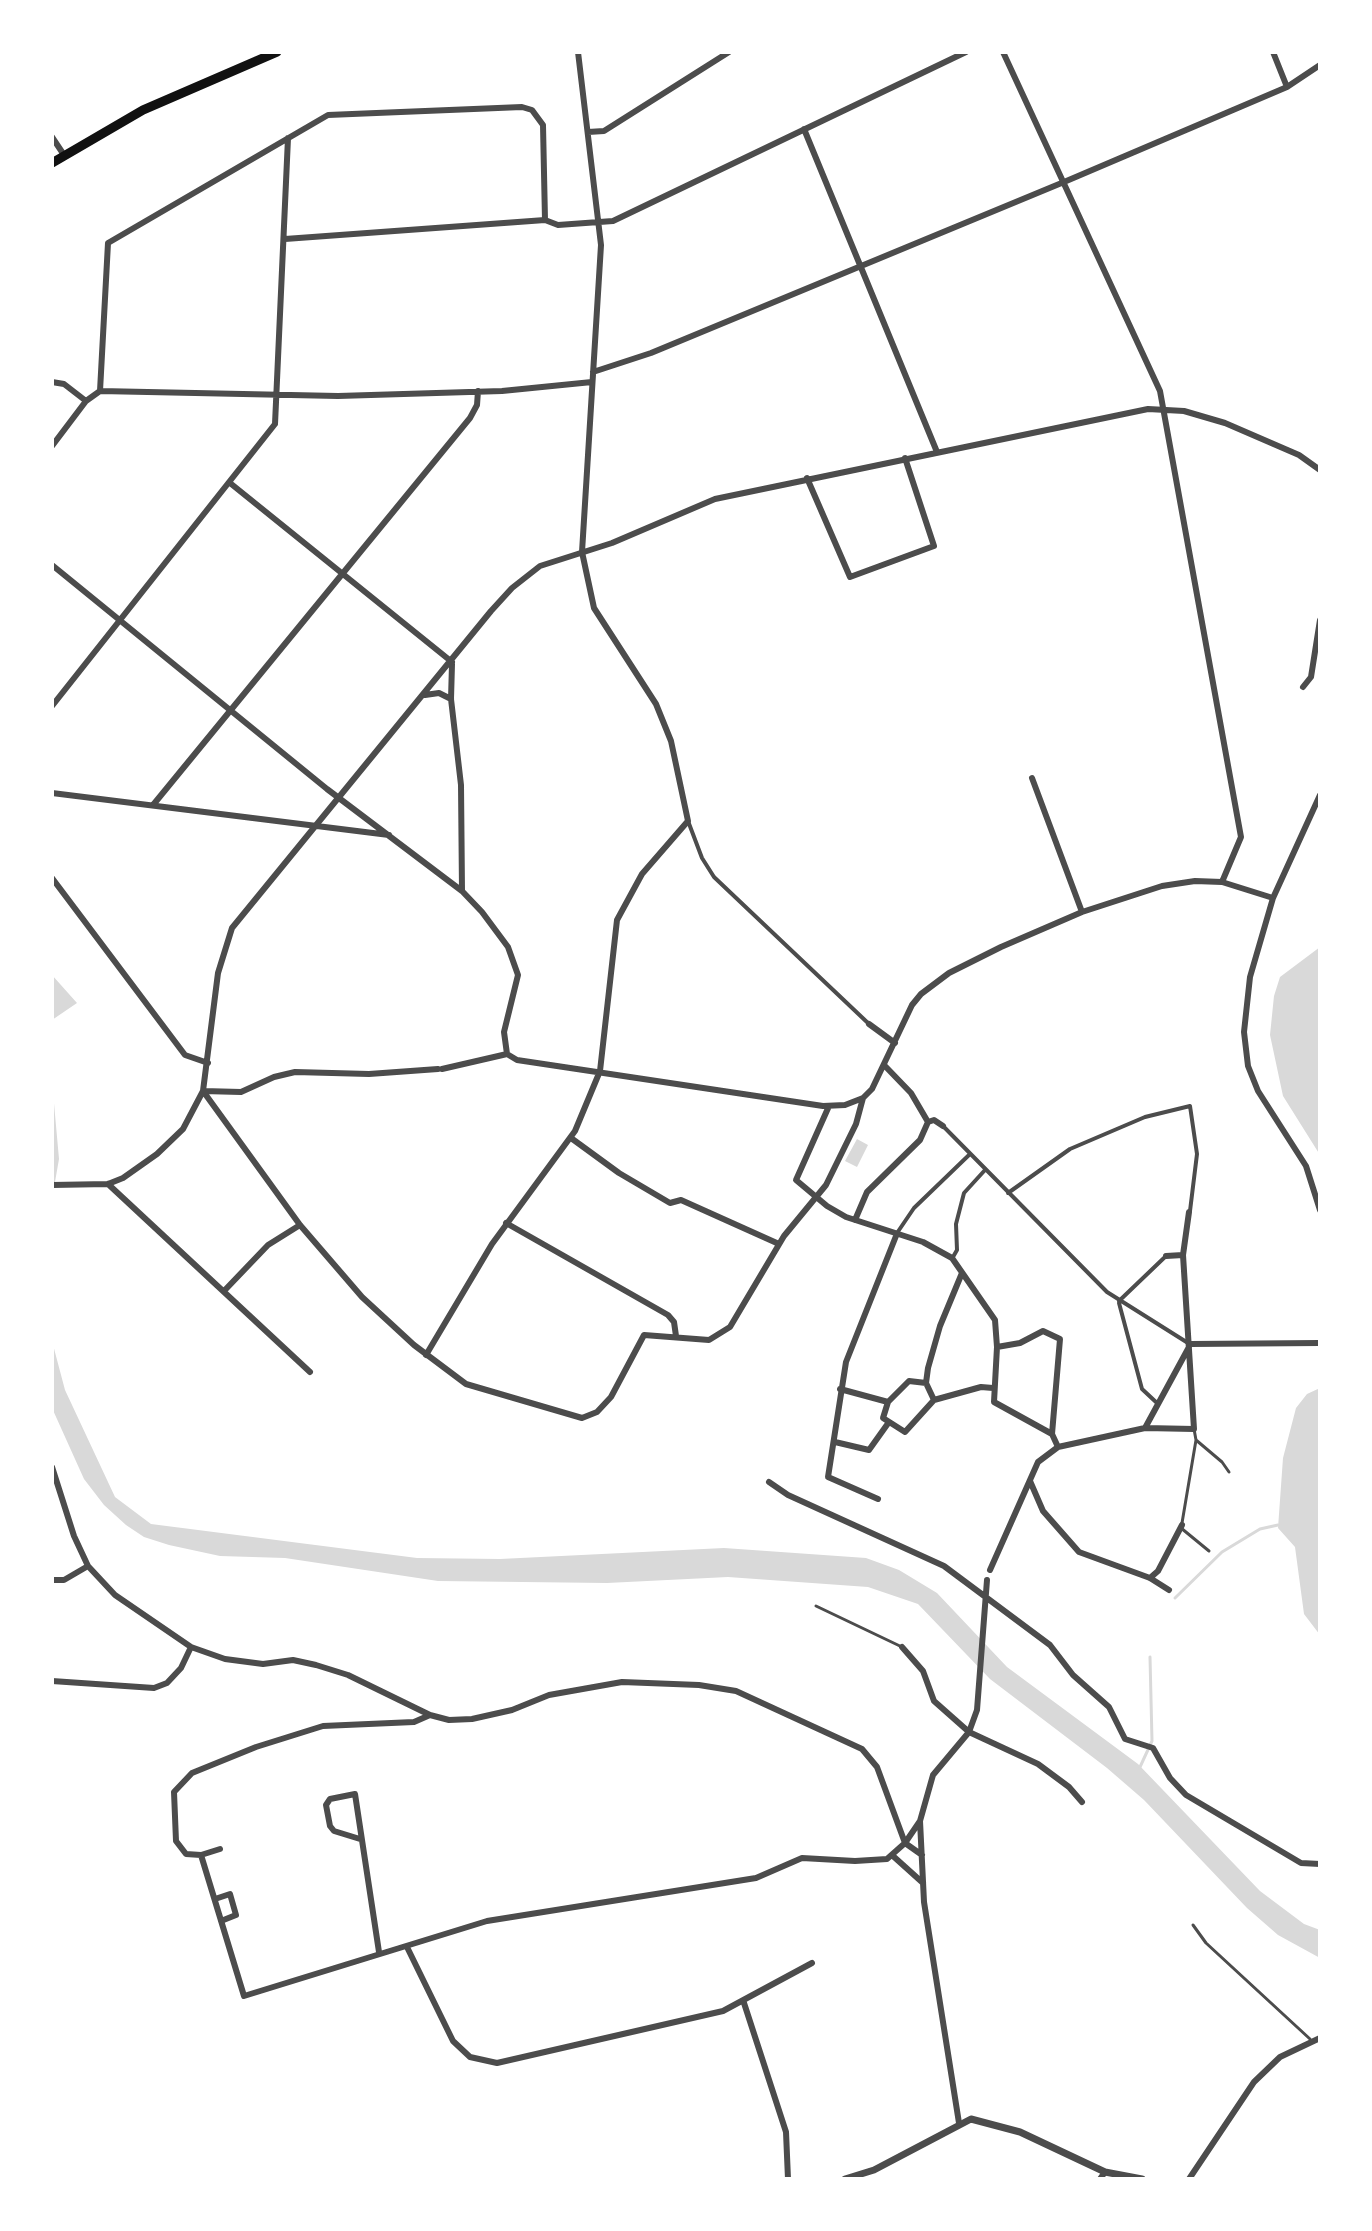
<!DOCTYPE html>
<style>
body{margin:0}
#map{position:relative;width:1372px;height:2231px;overflow:hidden;background:#fff;font-family:"Titillium Web",sans-serif}
canvas{display:block}
.frame{position:absolute;inset:0;border:54px solid #fff;pointer-events:none}
</style>
<div id="map">
<canvas width="1372" height="2231"></canvas>
<div class="frame"></div>
</div>
<script>
const context = document.querySelector('canvas').getContext('2d');
context.lineJoin = 'round';
function fillPath(path, color) {
  context.fillStyle = color;
  context.fill(path, 'evenodd');
}
function toPath(rows) {
  const path = new Path2D();
  for (const r of rows) {
    path.moveTo(r[0], r[1]);
    for (let i = 2; i < r.length; i += 2) path.lineTo(r[i], r[i + 1]);
  }
  return path;
}
function stroke(path, color, width, dash) {
  context.strokeStyle = color;
  context.lineWidth = width;
  context.lineCap = dash ? 'butt' : 'round';
  context.setLineDash(dash || []);
  context.stroke(path);
}
fillPath(toPath([
 [1320,947,1320,1155,1283,1096,1270,1035,1274,996,1280,977],
 [52,975,77,1003,52,1020],
 [52,1081,59,1159,52,1199],
 [857,1139,868,1145,857,1167,845,1161],
 [52,1341,65,1390,115,1497,151,1524,417,1558,500,1559,724,1548,866,1558,899,1570,937,1593,1007,1667,1138,1764,1260,1891,1304,1924,1320,1930,1320,1958,1278,1935,1247,1908,1144,1800,1107,1768,990,1679,918,1604,868,1587,728,1577,607,1583,438,1581,285,1558,220,1556,169,1545,144,1537,126,1525,104,1505,84,1479,52,1408],
 [1320,1388,1320,1635,1304,1614,1295,1547,1278,1528,1283,1458,1296,1408,1307,1394]
]), '#d9d9d9');
stroke(toPath([
 [1175,1598,1222,1552,1260,1529,1278,1525],
 [1140,1767,1152,1741,1150,1657]
]), '#d9d9d9', 3);
stroke(toPath([
 [1196,1440,1222,1462,1229,1472],
 [1182,1523,1196,1440,1194,1429],
 [1181,1528,1209,1551],
 [816,1606,902,1647],
 [1193,1925,1206,1943,1310,2039]
]), '#4c4c4c', 3);
stroke(toPath([
 [688,821,702,858,714,877,869,1024],
 [943,1126,1107,1292,1188,1343],
 [1008,1193,1070,1149,1145,1117,1190,1106,1197,1154,1190,1211],
 [897,1233,914,1208,969,1155],
 [953,1257,957,1250,956,1224,964,1193,985,1170],
 [1119,1301,1166,1256],
 [1119,1303,1142,1389,1157,1403]
]), '#4c4c4c', 4);
stroke(toPath([
 [1003,52,1160,391,1241,837,1222,882],
 [1273,52,1287,87],
 [804,129,937,452],
 [588,132,604,131,729,52],
 [52,137,64,155],
 [285,239,545,220,558,225,613,221,966,52],
 [593,372,651,353,1064,182,1287,87,1320,65],
 [52,382,64,384,86,401],
 [100,391,108,243,328,115,522,107,532,110,543,125,545,220],
 [100,391,338,396,502,391,592,382],
 [52,446,86,401,100,391],
 [807,478,850,577,934,546,905,458],
 [230,483,452,662],
 [52,565,327,789,462,891,482,912,508,947,518,975,504,1032,507,1054],
 [452,664,451,699,461,785,462,891],
 [1303,687,1311,677,1320,620],
 [425,695,439,693,451,699],
 [52,706,275,424,288,138],
 [1032,778,1082,912],
 [52,793,389,835],
 [1320,795,1273,898,1250,977,1244,1032,1248,1066,1258,1091,1306,1166,1320,1210],
 [153,805,470,418,477,405,478,391],
 [52,878,185,1055,208,1063],
 [869,1024,895,1043],
 [507,1054,517,1060,823,1106,845,1105,863,1098,872,1089,912,1005,921,994,949,973,1001,947,1082,912,1162,886,1195,881,1222,882,1273,898],
 [885,1066,911,1093,928,1122,934,1120,943,1126],
 [442,1069,507,1054],
 [203,1091,300,1225,362,1297,414,1345,466,1384,582,1418,597,1412,611,1397,644,1335,709,1340,730,1327,784,1236,826,1185,856,1124,863,1098],
 [203,1091,241,1092,274,1077,295,1072,369,1074,438,1069],
 [829,1106,796,1180,827,1206,846,1217,923,1242,952,1258,995,1320,997,1347,994,1402,1052,1434,1058,1447],
 [571,1138,619,1173,670,1203,681,1200,779,1244],
 [108,1184,310,1372],
 [52,1185,108,1184,123,1178,157,1154,183,1129,203,1091,218,973,232,928,491,611,512,588,540,566,612,543,715,499,1148,409,1184,411,1225,423,1299,455,1320,470],
 [855,1220,867,1192,920,1140,928,1122],
 [506,1223,668,1315,674,1322,676,1336],
 [1166,1256,1183,1255],
 [224,1291,268,1245,300,1225],
 [1190,1344,1320,1343],
 [997,1347,1020,1343,1043,1331,1060,1339,1052,1434],
 [426,1355,492,1244,575,1131,600,1071,617,920,642,874,688,821,671,741,656,704,594,608,582,552,601,245,578,52],
 [840,1389,888,1402,883,1418,905,1432,934,1400,981,1387,993,1388],
 [934,1400,926,1383,928,1368,940,1326,962,1273],
 [888,1402,909,1381,926,1383],
 [1145,1428,1189,1347],
 [835,1442,869,1450,889,1422],
 [52,1467,74,1536,88,1566,115,1595,191,1647,225,1659,263,1664,293,1660,316,1665,348,1675,430,1715,449,1720,472,1719,512,1710,549,1695,622,1682,699,1685,736,1691,862,1749,877,1767,905,1843,922,1855],
 [1030,1481,1043,1511,1079,1552,1150,1578,1169,1590],
 [769,1482,788,1495,944,1566,1050,1645,1073,1675,1109,1707,1125,1739,1153,1748,1170,1778,1186,1795,1301,1863,1320,1864],
 [878,1499,828,1477,846,1362,896,1236],
 [990,1570,1038,1462,1058,1447,1145,1428,1194,1429,1183,1255,1189,1212],
 [1150,1578,1158,1571,1182,1525],
 [52,1580,64,1580,88,1566],
 [902,1647,923,1671,934,1701,969,1732,1038,1764,1069,1787,1082,1802],
 [52,1681,154,1688,167,1683,181,1668,191,1647],
 [360,1839,334,1831,330,1826,326,1805,330,1799,355,1794,379,1952],
 [220,1849,201,1855,244,1996,487,1921,756,1878,802,1858,855,1861,887,1859,905,1843,920,1821],
 [201,1855,186,1854,176,1841,174,1792,192,1773,256,1747,323,1726,414,1722,430,1715],
 [893,1856,923,1883],
 [215,1899,230,1894,236,1915,221,1921],
 [407,1947,453,2041,470,2057,497,2063,723,2011,812,1963],
 [744,2003,786,2132,788,2179],
 [959,2123,924,1902,920,1821,933,1775,969,1732,977,1710,987,1580],
 [1100,2179,1105,2172],
 [1189,2179,1254,2082,1280,2057,1320,2038]
]), '#4c4c4c', 6);
stroke(toPath([
 [845,2179,874,2170,971,2119,1020,2132,1105,2172,1142,2179]
]), '#4c4c4c', 7);
stroke(toPath([
 [52,163,143,110,277,52]
]), '#111', 9);
</script>
